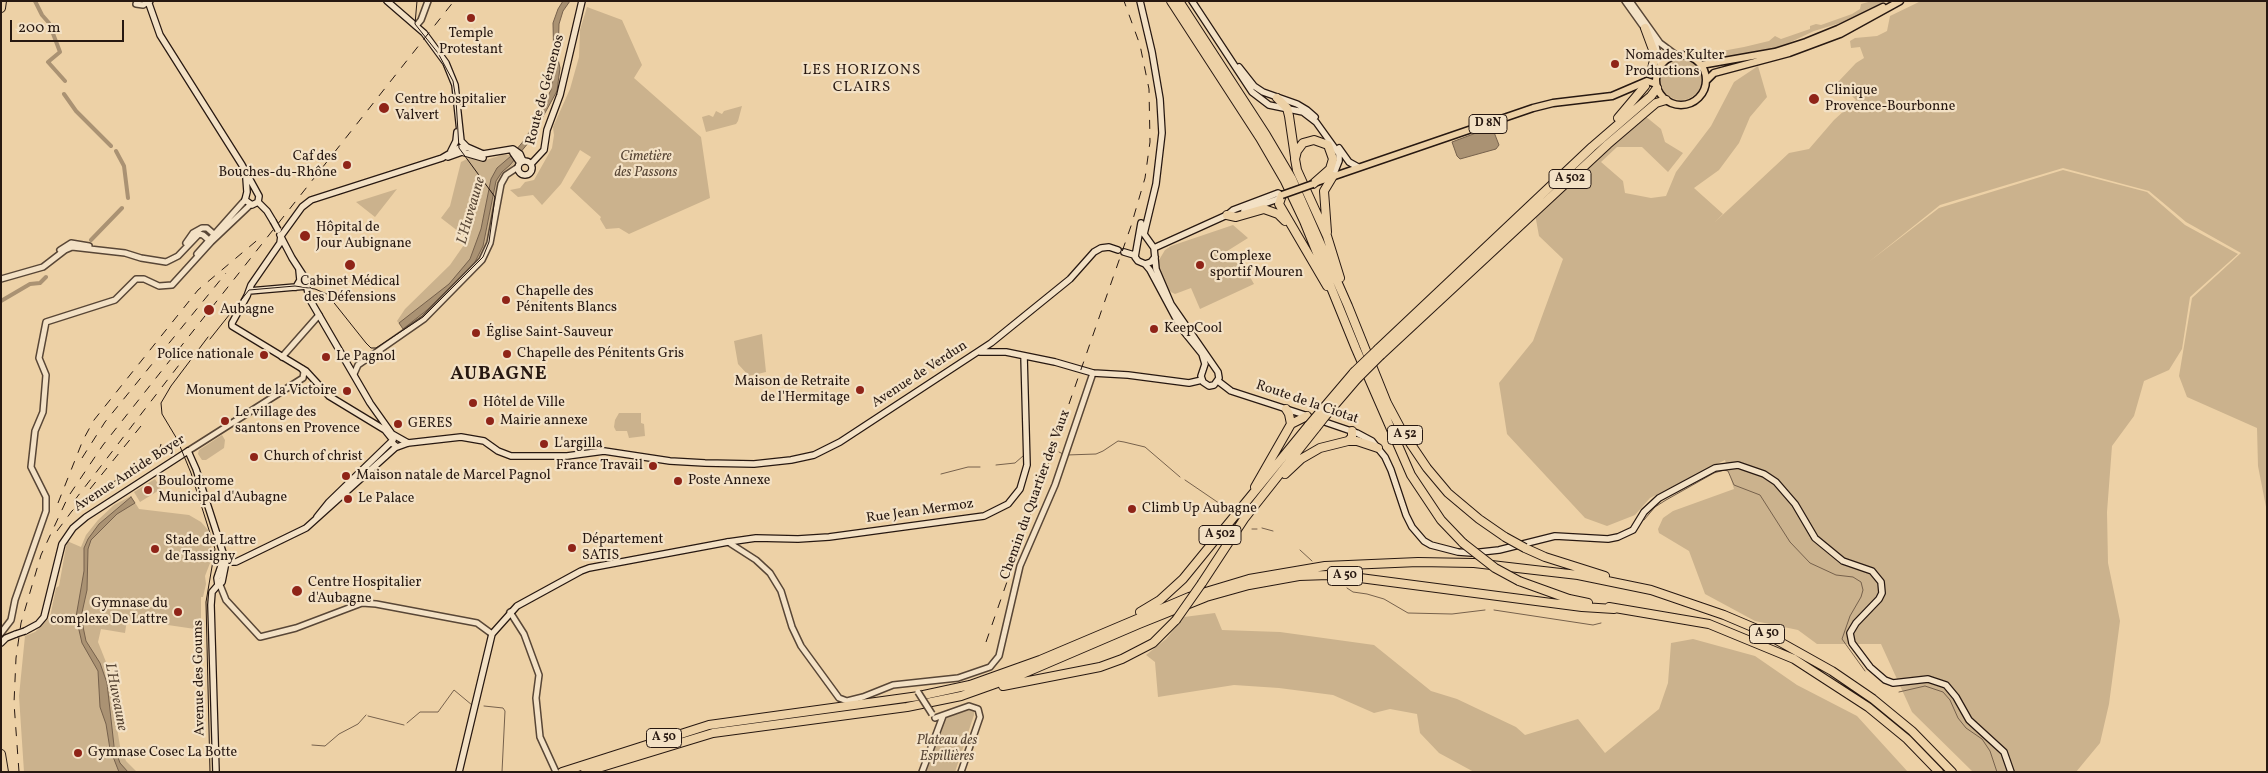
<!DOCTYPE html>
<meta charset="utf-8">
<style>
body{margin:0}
#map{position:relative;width:2268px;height:773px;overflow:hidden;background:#edd1a6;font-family:Vollkorn,serif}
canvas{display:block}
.frame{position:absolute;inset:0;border:2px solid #271811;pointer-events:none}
.scale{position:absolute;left:10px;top:20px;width:114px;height:22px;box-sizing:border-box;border:2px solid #271811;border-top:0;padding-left:6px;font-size:15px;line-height:18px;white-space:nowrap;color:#271811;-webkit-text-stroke:4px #f3e1c5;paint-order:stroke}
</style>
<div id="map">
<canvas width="2268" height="773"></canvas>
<div class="frame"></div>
<div class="scale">200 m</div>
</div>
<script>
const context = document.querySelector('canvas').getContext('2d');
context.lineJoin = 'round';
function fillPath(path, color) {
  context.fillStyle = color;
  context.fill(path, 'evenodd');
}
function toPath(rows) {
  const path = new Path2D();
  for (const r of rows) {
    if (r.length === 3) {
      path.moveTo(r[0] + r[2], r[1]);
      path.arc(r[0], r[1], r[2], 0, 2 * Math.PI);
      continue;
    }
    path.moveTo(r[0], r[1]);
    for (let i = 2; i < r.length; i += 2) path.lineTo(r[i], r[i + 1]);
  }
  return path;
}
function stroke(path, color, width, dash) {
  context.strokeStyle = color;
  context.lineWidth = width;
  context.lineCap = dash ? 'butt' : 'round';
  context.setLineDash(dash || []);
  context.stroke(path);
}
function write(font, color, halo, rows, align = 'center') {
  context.font = font + ' Vollkorn,serif';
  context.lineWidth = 4.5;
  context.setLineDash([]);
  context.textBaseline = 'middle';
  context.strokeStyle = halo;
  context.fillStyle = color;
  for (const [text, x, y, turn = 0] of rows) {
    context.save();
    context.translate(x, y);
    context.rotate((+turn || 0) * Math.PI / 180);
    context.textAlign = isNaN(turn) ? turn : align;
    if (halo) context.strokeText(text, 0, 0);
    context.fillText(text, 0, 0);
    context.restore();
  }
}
fillPath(toPath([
 [1872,1,1888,1,1853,19,1814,31,1778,48,1708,61,1699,53,1706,54,1744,47,1769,41,1775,36,1781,39,1810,29,1810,26,1816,24,1821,25,1852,14,1860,9,1861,4],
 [1921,1,2267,1,2267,512,2258,466,2257,428,2187,397,2179,376,2192,298,2241,253,2186,222,2149,191,2063,168,1940,205,1870,261,1939,208,2063,170,2147,192,2185,225,2238,254,2190,297,2182,349,2169,370,2144,381,2134,416,2112,446,2107,512,2108,563,2120,621,2109,704,2100,743,2076,772,1973,772,1912,712,1881,644,1817,644,1798,630,1755,621,1705,594,1689,551,1659,533,1658,529,1663,518,1673,511,1734,489,1725,460,1650,498,1635,515,1607,526,1585,518,1507,434,1499,383,1533,341,1563,259,1539,236,1535,214,1645,116,1661,129,1665,142,1683,153,1668,172,1642,147,1617,147,1601,162,1623,181,1625,193,1651,198,1666,196,1676,172,1711,126,1734,82,1758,66,1767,97,1750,117,1739,143,1719,170,1694,188,1723,214,1715,222,1789,153,1809,149,1834,120,1856,100,1838,82,1856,63,1864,58,1860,47,1851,48,1850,41,1855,38,1877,36,1887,31,1890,16],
 [587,7,622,20,642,65,634,78,701,137,710,198,629,234,619,228,606,229,600,219,601,217,570,188,591,157,580,150,561,184,542,205,533,195,518,197,510,190,520,188,525,182,534,180,552,148,554,135,553,127,570,89,579,57,580,30],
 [1681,79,21],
 [742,106,738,121,736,124,706,132,702,117,709,115,713,117,716,111,722,114,724,111],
 [502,155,510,155,514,158,515,163,502,175,498,183,487,247,472,268,452,289,422,317,404,330,397,321,405,309,450,265,466,242,463,235,441,218,450,206,461,162,469,158,486,160],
 [397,189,375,217,356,202],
 [1233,225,1248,238,1224,253,1246,270,1254,284,1200,309,1191,288,1175,294,1169,291,1159,267,1159,260,1165,250,1171,246],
 [762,334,766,372,749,376,738,364,734,341],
 [619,413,641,413,641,423,644,424,645,436,629,438,627,431,616,431,614,427,615,420],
 [222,435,225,440,224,448,206,460,202,460,198,454,199,450],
 [155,479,161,489,140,502,134,492],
 [131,496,139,509,189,515,201,522,208,530,211,541,212,558,205,576,206,584,203,597,201,597,201,626,198,629,195,629,127,619,125,633,101,629,98,642,106,662,120,746,126,761,137,772,24,772,19,696,25,636,35,632,50,617,56,588,59,586,67,541,81,547,86,535,98,520,114,505],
 [1215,613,1222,630,1280,632,1374,645,1431,691,1457,699,1516,727,1525,735,1578,719,1605,753,1659,709,1668,683,1671,643,1693,639,1755,656,1797,685,1857,716,1908,772,1474,772,1439,753,1420,733,1417,714,1390,709,1374,713,1333,695,1279,688,1234,685,1158,697,1155,662,1146,655,1166,639,1184,617],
 [969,707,974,710,974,715,955,772,924,772,945,718,948,714]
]), '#cbb28d');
const water = toPath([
 [563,1,570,1,563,11,559,24,558,59,560,68,557,91,529,142,510,165,502,172,496,181,483,246,475,262,427,310,403,329,399,323,449,284,470,259,481,229,491,179,497,168,511,156,526,138,551,90,554,68,553,23,558,9,563,1],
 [1492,127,1499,145,1496,149,1460,159,1457,156,1452,142,1492,127],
 [131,497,135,503,117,514,91,540,88,549,87,590,81,617,86,641,100,663,107,683,114,746,120,763,128,772,119,772,110,749,106,724,100,707,98,671,82,643,76,617,84,571,84,548,88,539,99,524,131,497]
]);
fillPath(water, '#aa9273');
stroke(water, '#76614c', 1);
stroke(toPath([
 [1059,452,1063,454],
 [1067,455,1096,454,1103,451,1118,441,1124,442,1145,447,1180,477],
 [996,465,1015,463,1023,456],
 [941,474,968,467,980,467],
 [1185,480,1232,512],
 [1644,520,1655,507,1666,500,1714,473,1724,470,1728,471,1734,485,1760,495,1790,542,1810,563,1836,575,1853,577,1861,582,1863,590,1861,597,1850,616,1842,639,1865,671],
 [1262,528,1273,531],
 [1252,529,1257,529],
 [1300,550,1312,561],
 [1347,588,1353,592,1367,594,1384,599,1408,613,1452,614,1485,610],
 [1494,610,1593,625,1601,623],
 [1899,692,1925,686,1943,692,1950,700,1958,718,1966,728,1982,739,1990,751,1997,772],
 [484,706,503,708,505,711,502,772],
 [368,716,404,725],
 [407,723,420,712,438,712,454,690,472,705],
 [312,745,325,746,339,734,358,724,366,715]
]), '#76614c', 1);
stroke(toPath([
 [35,1,42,15,49,23,60,52,48,62,65,81],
 [64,94,76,111,111,146],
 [116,151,124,166,128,198],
 [91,240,122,208],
 [1,301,30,284,40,283,46,277]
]), '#aa9273', 4);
stroke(toPath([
 [1645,86,1652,69]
]), '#c5ac88', 8, [8, 4]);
const tertiary = toPath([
 [1625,1,1645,29],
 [1630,1,1660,43,1676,55],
 [136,4,143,5,150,1],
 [416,26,421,20,428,1],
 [1650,36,1656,45,1660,65],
 [186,243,193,233,202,228,207,228,216,236],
 [60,250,71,243,89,246],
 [197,254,245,200],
 [1,279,43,267,65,250,72,247,125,253,141,258,166,262,178,256,199,234,203,235,211,242],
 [282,357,319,315],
 [354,374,358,365,424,319,482,260,490,243,501,184,506,175,518,167],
 [188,451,303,378,304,372,302,369],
 [728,542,756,560,770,573,781,591,792,627,801,646,839,698,847,701,863,697,893,685,958,678,990,667,999,656,1020,566,1055,485,1093,373],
 [220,585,226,600,260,637,296,628,362,603,376,604,477,623,492,634],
 [510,612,524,634,539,675,536,698,540,737,556,772],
 [1,633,11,620,15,600,46,511,46,497,31,467,35,431,43,412,46,375,39,358,46,322,115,300,136,279,144,279,159,286,172,285,211,242,250,205],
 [935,718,969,706,978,709,980,717,961,772],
 [922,772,943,716]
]);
const secondary = toPath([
 [148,1,160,35,242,165,259,196,258,202,267,211,273,221],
 [387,1,424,33,446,63,455,85,461,141,467,147],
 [1140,1,1152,52,1160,99,1162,133,1156,184,1144,234,1154,248,1156,269,1171,304,1218,372,1219,378,1214,385,1209,386,1203,382,1201,376,1205,364,1202,354,1181,328,1150,270,1145,264],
 [1192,1,1252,92,1269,105,1303,112,1316,122,1339,154,1339,161,1333,176],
 [1239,67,1254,86,1263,92,1297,104,1307,110,1315,117],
 [1339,148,1349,162,1358,167],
 [451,151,456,141,457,132],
 [513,153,520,163],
 [448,157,462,152,483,158],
 [525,168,7],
 [531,164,544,150,547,130,560,95,582,1],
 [246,178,247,192,245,200,252,205,258,202],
 [1244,211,1278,199,1281,196],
 [1141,223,1135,257,1138,261,1145,264,1151,262,1155,257],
 [280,235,292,258,305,278,309,298,370,403,392,434,408,443],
 [1154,248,1227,215,1233,210,1278,193,1282,195],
 [1124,252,1134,255],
 [296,287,300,280,299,270],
 [249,291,307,286],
 [980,352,1006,352,1055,362,1093,373,1128,375,1189,383,1202,380],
 [1218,381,1231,391,1308,416],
 [1319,420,1357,433,1372,441,1385,457,1391,470,1406,515,1412,527,1424,541,1431,545,1458,552,1472,553,1499,550,1555,536,1608,539,1618,537,1633,530,1644,512,1659,498,1715,468,1738,465,1764,474,1776,482,1795,504,1815,538,1843,561,1872,571,1881,582,1882,593,1879,599,1856,623,1850,633,1852,643,1870,667,1885,680,1893,683,1928,679,1946,685,1956,697,1969,720,2004,752,2011,772],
 [393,440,385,430,329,396,306,371,232,326,232,323,247,296,251,285,280,243,281,236,302,207,311,200,442,158,459,148,467,147,483,154,513,149,520,154,523,161],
 [392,443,397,447,408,443,461,437,484,441,498,451,511,456,567,456,604,451,670,461,705,463,754,464,791,460,814,455,840,442,991,343,1070,279,1094,252,1101,248,1109,247,1118,250],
 [317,517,329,502,392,441],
 [226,562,236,562,306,528,396,447],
 [218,585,217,578,224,557],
 [25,631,38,624,44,617,62,544,73,528,86,517,188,451,196,469,226,562,222,582,218,585],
 [1,643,6,638,16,634],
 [216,772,211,605,212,592,218,585],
 [459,772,492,634,517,606,581,571,589,568,728,542,756,538,798,539,829,537,984,516,1008,504,1020,489,1027,465,1024,356]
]);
const primary = toPath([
 [1681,80,25],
 [1701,65,1775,52,1806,42,1838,29,1883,7],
 [1706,81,1714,73,1789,53,1840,34,1900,1],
 [1317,182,1533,108,1553,103,1612,96,1647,81,1656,84]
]);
const motorway = toPath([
 [1171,1,1260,138,1285,181,1304,221,1356,349,1411,475,1441,520,1463,543],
 [1179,1,1266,135,1292,179,1348,306,1387,403,1402,431,1427,468,1448,493,1479,519,1505,537],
 [1,8,2,1],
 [1645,28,1655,55,1652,69],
 [1277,98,1287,108,1289,116,1295,157],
 [1618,118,1645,86],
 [1313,184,1330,169,1333,159,1328,145,1314,140,1303,143,1297,151,1295,159,1297,170,1327,236,1340,278],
 [1282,195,1279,204,1327,286],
 [1227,215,1236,217,1264,209,1278,214,1285,221],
 [1327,232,1324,191,1333,176],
 [1378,349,1592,147,1651,96,1657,88],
 [1381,355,1608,144,1656,103,1666,100],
 [1286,409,1289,414,1291,424],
 [1320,412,1354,372],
 [1327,414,1357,379],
 [1348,441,1352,437,1352,431],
 [1285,474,1301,459,1320,448,1348,441,1357,441,1378,448],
 [1255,487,1291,424,1307,416],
 [1525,548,1545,557,1605,576],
 [1519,581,1569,599,1588,603],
 [1202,583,1244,519,1316,428],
 [1609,607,1709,624,1794,659,1868,707,1907,739,1939,772],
 [1140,612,1160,600,1183,579,1309,425],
 [1003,686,1100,667,1122,659,1153,643,1176,620],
 [1,754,4,772],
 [562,772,709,725,919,696,970,685,1040,660,1189,597,1249,579,1325,566,1418,562,1474,563,1578,575,1651,590,1724,615,1757,629,1832,671,1873,699,1912,731,1952,772],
 [585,772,713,733,907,707,961,696,1020,675,1139,624,1206,597,1249,585,1299,576,1329,575,1360,578,1582,607,1614,609]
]);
stroke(tertiary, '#584636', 8);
stroke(secondary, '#271811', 8);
stroke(primary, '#271811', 9);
stroke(motorway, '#271811', 10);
stroke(tertiary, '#f3e1c5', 5);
stroke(secondary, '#f3e1c5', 5.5);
stroke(primary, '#edd1a6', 6);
stroke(motorway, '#edd1a6', 8);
stroke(toPath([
 [208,337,171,386,161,403,162,414,177,439,191,473,215,549,206,602,210,772],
 [210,339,249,290,295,286,315,289,327,294,366,343,371,348,376,348,423,317,483,257,489,242,495,197,459,148,456,100,453,81,438,53,415,24,417,1]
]), '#271811', 1);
stroke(toPath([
 [160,448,161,444],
 [82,458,105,422,226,273],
 [90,489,141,426],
 [74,501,189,352],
 [58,503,83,440,94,420,198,290,261,237],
 [57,531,72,511,89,494,137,470,153,459],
 [986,642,1131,226,1145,178,1150,142,1149,89,1140,45,1124,1],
 [19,772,14,703,16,658,21,623,41,555,68,497,103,445,454,1]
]), '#271811', 1, [9, 9]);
const tertiaryBridge = toPath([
 [918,692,932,714]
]);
const secondaryBridge = toPath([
 [273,221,278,230],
 [16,634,25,631]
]);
const primaryBridge = toPath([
 [1282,195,1313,184]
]);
const motorwayBridge = toPath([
 [1354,372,1378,349],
 [1357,379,1381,355],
 [1309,425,1320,412],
 [1316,428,1327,414],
 [1505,537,1525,548],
 [1463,543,1495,568,1519,581],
 [1176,620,1202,583]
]);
stroke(tertiaryBridge, '#584636', 8, []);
stroke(secondaryBridge, '#271811', 8, []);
stroke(primaryBridge, '#271811', 9, []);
stroke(motorwayBridge, '#271811', 10, []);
stroke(tertiaryBridge, '#f3e1c5', 5);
stroke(secondaryBridge, '#f3e1c5', 5.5);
stroke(primaryBridge, '#edd1a6', 6);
stroke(motorwayBridge, '#edd1a6', 8);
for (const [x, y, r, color] of [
 [471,18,5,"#8f2418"],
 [1615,64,5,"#8f2418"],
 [1814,99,6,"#8f2418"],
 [384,108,6,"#8f2418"],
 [347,165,5,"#8f2418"],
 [305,236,6,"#8f2418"],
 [350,265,6,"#8f2418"],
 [1200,265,5,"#8f2418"],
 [506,300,5,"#8f2418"],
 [209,310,6,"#8f2418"],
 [1154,329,5,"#8f2418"],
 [476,333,5,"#8f2418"],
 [507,354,5,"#8f2418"],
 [264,355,5,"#8f2418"],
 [326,357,5,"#8f2418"],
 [860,390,5,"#8f2418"],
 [347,391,5,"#8f2418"],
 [473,403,5,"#8f2418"],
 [225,421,5,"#8f2418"],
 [490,421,5,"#8f2418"],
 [398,424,5,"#8f2418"],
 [544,444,5,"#8f2418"],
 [254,457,5,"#8f2418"],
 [653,466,5,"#8f2418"],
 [346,476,5,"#8f2418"],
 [678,481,5,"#8f2418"],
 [148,490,5,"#8f2418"],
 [348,499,5,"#8f2418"],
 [1132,509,5,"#8f2418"],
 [572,548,5,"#8f2418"],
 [155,549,5,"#8f2418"],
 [297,591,6,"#8f2418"],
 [178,612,5,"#8f2418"],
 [78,753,5,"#8f2418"]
]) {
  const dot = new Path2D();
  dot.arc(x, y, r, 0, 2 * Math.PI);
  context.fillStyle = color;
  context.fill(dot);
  stroke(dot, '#f3e1c5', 2);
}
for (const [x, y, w] of [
 [1488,124,38],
 [1570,179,42],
 [1405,435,35],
 [1220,535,42],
 [1345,576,35],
 [1767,634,35],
 [664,738,35]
]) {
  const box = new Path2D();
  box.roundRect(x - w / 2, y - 9.5, w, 19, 4);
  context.fillStyle = '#f3e1c5';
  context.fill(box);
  stroke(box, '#271811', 1);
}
write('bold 12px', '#271811', null, [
 ["D 8N",1488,124],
 ["A 502",1570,179],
 ["A 52",1405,435],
 ["A 502",1220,535],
 ["A 50",1345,576],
 ["A 50",1767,634],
 ["A 50",664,738]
]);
write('14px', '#271811', '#f3e1c5', [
 ["Temple",471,34,"center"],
 ["Protestant",471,50,"center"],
 ["Nomades Kulter",1625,56],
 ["Productions",1625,72],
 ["Clinique",1825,91],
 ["Provence-Bourbonne",1825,107],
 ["Centre hospitalier",395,100],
 ["Valvert",395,116],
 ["Caf des",337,157,"right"],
 ["Bouches-du-Rhône",337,173,"right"],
 ["Hôpital de",316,228],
 ["Jour Aubignane",316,244],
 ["Complexe",1210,257],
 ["sportif Mouren",1210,273],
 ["Cabinet Médical",350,282,"center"],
 ["des Défensions",350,298,"center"],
 ["Chapelle des",516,292],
 ["Pénitents Blancs",516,308],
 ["Aubagne",220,310],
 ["KeepCool",1164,329],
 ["Église Saint-Sauveur",486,333],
 ["Chapelle des Pénitents Gris",517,354],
 ["Police nationale",254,355,"right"],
 ["Le Pagnol",336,357],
 ["Maison de Retraite",850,382,"right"],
 ["de l'Hermitage",850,398,"right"],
 ["Monument de la Victoire",337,391,"right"],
 ["Hôtel de Ville",483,403],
 ["Le village des",235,413],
 ["santons en Provence",235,429],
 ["Mairie annexe",500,421],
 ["GERES",408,424],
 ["L'argilla",554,444],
 ["Church of christ",264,457],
 ["France Travail",643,466,"right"],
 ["Maison natale de Marcel Pagnol",356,476],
 ["Poste Annexe",688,481],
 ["Boulodrome",158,482],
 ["Municipal d'Aubagne",158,498],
 ["Le Palace",358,499],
 ["Climb Up Aubagne",1142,509],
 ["Département",582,540],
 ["SATIS",582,556],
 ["Stade de Lattre",165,541],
 ["de Tassigny",165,557],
 ["Centre Hospitalier",308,583],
 ["d'Aubagne",308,599],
 ["Gymnase du",168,604,"right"],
 ["complexe De Lattre",168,620,"right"],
 ["Gymnase Cosec La Botte",88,753]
], 'left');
write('14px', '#271811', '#f3e1c5', [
 ["Route de Gémenos",546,90,-75],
 ["Avenue de Verdun",920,375,-33],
 ["Route de la Ciotat",1307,403,19],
 ["Avenue Antide Boyer",130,474,-33],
 ["Chemin du Quartier des Vaux",1036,495,-70],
 ["Rue Jean Mermoz",920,512,-8],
 ["Avenue des Goums",200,678,-91]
]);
write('italic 14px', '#584636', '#f3e1c5', [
 ["Cimetière",646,157],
 ["des Passons",646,173],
 ["Plateau des",947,741],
 ["Espillières",947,757]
]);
context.letterSpacing = '1px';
write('15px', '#271811', '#f3e1c5', [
 ["LES HORIZONS",862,71],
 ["CLAIRS",862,88]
]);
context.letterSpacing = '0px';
write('italic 15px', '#5b4938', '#f3e1c5', [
 ["L'Huveaune",472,211,-74],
 ["L'Huveaune",115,697,79]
]);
context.letterSpacing = '1px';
write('bold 19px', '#271811', '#f3e1c5', [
 ["AUBAGNE",499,376]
]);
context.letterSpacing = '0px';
</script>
